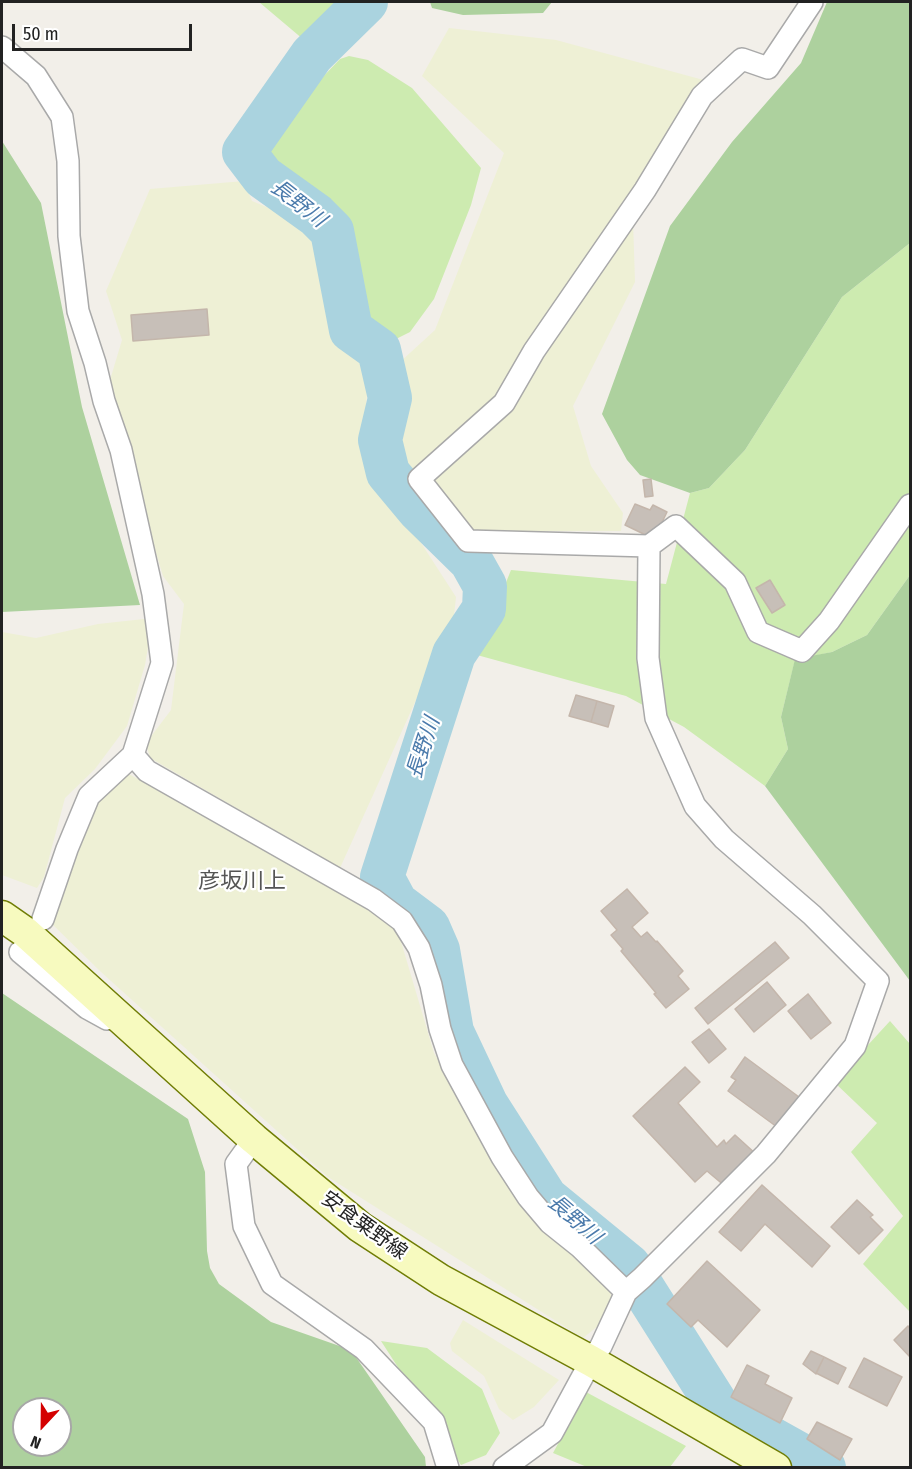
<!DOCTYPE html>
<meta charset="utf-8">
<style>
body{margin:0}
#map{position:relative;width:912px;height:1469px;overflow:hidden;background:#f2efe9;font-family:"Fira Sans Condensed",sans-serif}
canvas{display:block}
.frame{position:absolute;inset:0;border:3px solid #222;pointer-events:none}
.north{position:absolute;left:12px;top:1397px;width:60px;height:60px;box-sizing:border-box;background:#fff;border:2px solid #a7a7a7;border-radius:50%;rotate:202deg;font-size:16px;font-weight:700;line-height:24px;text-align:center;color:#222}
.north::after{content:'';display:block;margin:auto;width:21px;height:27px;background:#d40000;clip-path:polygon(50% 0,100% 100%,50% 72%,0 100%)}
.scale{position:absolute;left:12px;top:24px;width:180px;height:27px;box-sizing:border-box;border:3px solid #222;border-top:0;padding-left:8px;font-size:18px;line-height:21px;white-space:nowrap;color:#222;-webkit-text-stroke:4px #fff;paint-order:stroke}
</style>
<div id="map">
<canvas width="912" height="1469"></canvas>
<div class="frame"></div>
<div class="north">N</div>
<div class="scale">50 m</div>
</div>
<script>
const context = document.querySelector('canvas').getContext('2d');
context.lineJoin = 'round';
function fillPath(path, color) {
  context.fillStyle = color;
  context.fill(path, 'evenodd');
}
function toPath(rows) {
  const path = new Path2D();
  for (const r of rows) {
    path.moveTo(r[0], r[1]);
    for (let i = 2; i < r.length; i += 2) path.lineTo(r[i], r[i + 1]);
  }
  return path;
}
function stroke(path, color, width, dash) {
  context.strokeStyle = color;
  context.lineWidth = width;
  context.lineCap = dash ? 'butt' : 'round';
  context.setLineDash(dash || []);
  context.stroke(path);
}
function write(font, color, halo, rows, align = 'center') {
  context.font = font + ' "Fira Sans Condensed","Noto Sans JP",sans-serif';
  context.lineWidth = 4.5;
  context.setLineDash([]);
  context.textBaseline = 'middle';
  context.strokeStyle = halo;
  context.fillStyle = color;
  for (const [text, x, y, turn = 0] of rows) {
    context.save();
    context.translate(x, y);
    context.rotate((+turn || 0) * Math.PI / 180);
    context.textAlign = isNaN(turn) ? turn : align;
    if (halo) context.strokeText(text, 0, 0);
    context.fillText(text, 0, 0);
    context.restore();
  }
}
fillPath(toPath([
 [449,28,556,40,722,85,633,220,635,282,573,406,591,466,623,513,621,531,472,531,437,512,394,449,409,386,399,363,435,330,504,153,422,76],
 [244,181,252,201,286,215,328,255,337,272,339,340,356,346,369,362,363,453,456,597,454,616,340,868,150,758,146,743,171,710,184,604,163,576,107,390,122,340,106,291,150,189],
 [153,618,145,665,127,726,95,769,65,798,44,877,37,888,2,875,2,632,36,638,98,624],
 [125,772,374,907,397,928,434,1053,525,1210,571,1254,608,1279,612,1301,598,1326,583,1338,328,1177,101,972,51,923,88,813],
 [463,1320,559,1380,534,1407,513,1420,499,1409,484,1376,452,1351,450,1343]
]), '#eef0d5');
fillPath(toPath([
 [259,2,355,2,304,40],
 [349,56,368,60,412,88,481,168,471,205,434,299,410,332,388,343,360,331,354,248,348,229,322,202,290,184,269,167,264,150,270,132,340,59],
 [910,243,910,575,867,635,832,652,795,660,781,717,788,749,765,786,684,727,626,696,477,655,511,570,666,584,690,493,709,488,745,450,842,297],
 [890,1021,910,1044,910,1312,863,1264,903,1216,851,1152,877,1123,834,1082],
 [381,1341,427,1348,482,1389,500,1433,486,1455,461,1465],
 [586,1392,686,1446,670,1467,587,1467,553,1453]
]), '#cdebb0');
fillPath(toPath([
 [430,2,552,2,543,13,463,15,432,8],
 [827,2,910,2,910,243,842,297,745,450,709,488,690,493,640,475,627,460,602,414,670,226,732,142,801,63],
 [2,141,41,203,82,407,140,605,2,612],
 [910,575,910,981,765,786,788,749,781,717,795,659,832,652,867,635],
 [2,993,188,1119,205,1172,207,1251,210,1268,219,1284,271,1322,351,1350,425,1457,426,1467,2,1467],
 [24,1409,60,1409,60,1445,24,1445]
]), '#add19e');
stroke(toPath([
 [366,2,312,55,244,152,263,177,316,215,332,231,351,330,379,350,390,398,380,440,388,473,418,509,471,561,485,586,484,609,454,654,382,877,396,903,428,927,438,950,452,1032,486,1104,546,1198,629,1266,720,1410,824,1468]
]), '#aad3df', 44);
const building = toPath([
 [207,309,209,335,133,341,131,315,207,309],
 [651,479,653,496,645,497,643,480,651,479],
 [635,504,650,510,653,505,667,512,654,539,625,525,635,504],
 [770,580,785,605,772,613,756,588,770,580],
 [576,695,597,701,591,722,569,716,576,695],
 [597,701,614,706,608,727,591,722,597,701],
 [627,889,648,913,632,927,641,937,647,932,656,942,657,941,683,971,678,976,689,989,666,1008,654,994,656,993,621,951,623,949,611,935,617,930,601,911,627,889],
 [775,942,789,958,708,1024,695,1008,775,942],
 [767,982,786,1005,754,1032,735,1009,767,982],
 [808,994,831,1023,811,1039,788,1011,808,994],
 [709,1029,726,1049,709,1063,692,1042,709,1029],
 [745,1057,799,1097,777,1127,728,1091,736,1080,731,1077,745,1057],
 [685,1067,700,1082,678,1103,717,1147,724,1140,726,1144,735,1135,757,1155,726,1187,707,1171,695,1182,633,1116,685,1067],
 [762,1185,830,1246,812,1267,765,1224,741,1251,719,1232,762,1185],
 [857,1200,873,1215,870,1217,883,1230,859,1254,831,1227,857,1200],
 [707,1261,760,1310,727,1347,698,1320,691,1327,667,1304,707,1261],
 [908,1326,910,1329,910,1357,894,1340,908,1326],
 [811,1351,824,1357,816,1374,803,1364,811,1351],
 [824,1357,846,1368,838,1384,816,1373,824,1357],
 [864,1358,902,1377,887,1406,849,1387,864,1358],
 [747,1365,769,1376,765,1384,792,1398,780,1423,731,1397,747,1365],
 [817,1422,852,1439,840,1460,807,1439,817,1422]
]);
fillPath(building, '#c7bfb8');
stroke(building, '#c4b6ab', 1.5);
const street = toPath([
 [812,2,768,68,742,59,702,96,645,190,534,351,504,403,419,479,468,541,649,546,676,526,735,582,758,632,802,651,829,621,910,505],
 [2,47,36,76,62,117,68,161,69,236,78,311,95,363,104,401,121,450,153,594,162,663,133,755,89,796,67,849,43,919],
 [133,755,147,771,374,900,402,921,419,948,431,985,440,1029,452,1065,502,1157,528,1197,550,1223,580,1247,626,1292],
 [20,952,87,1008,107,1019],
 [254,1139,236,1164,244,1226,272,1284,364,1349,434,1422,448,1468],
 [504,1468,552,1433,591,1361,601,1346,626,1292,642,1278,766,1154,855,1046,878,981,812,915,724,839,695,806,656,718,648,658,649,546]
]);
const secondary = toPath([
 [2,916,25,932,254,1139,360,1227,441,1280,591,1361,776,1468]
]);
stroke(street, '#a9a9a9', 24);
stroke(secondary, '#707d05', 33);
stroke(street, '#fff', 21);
stroke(secondary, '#f7fabf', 30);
write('20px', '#222', '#fff', [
 ["安食粟野線",364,1226,36]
]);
write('italic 21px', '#4a7aab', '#fff', [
 ["長野川",298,204,38],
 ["長野川",424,748,-72],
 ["長野川",574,1220,41]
]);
write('22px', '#555', '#fff', [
 ["彦坂川上",242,882]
]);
</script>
